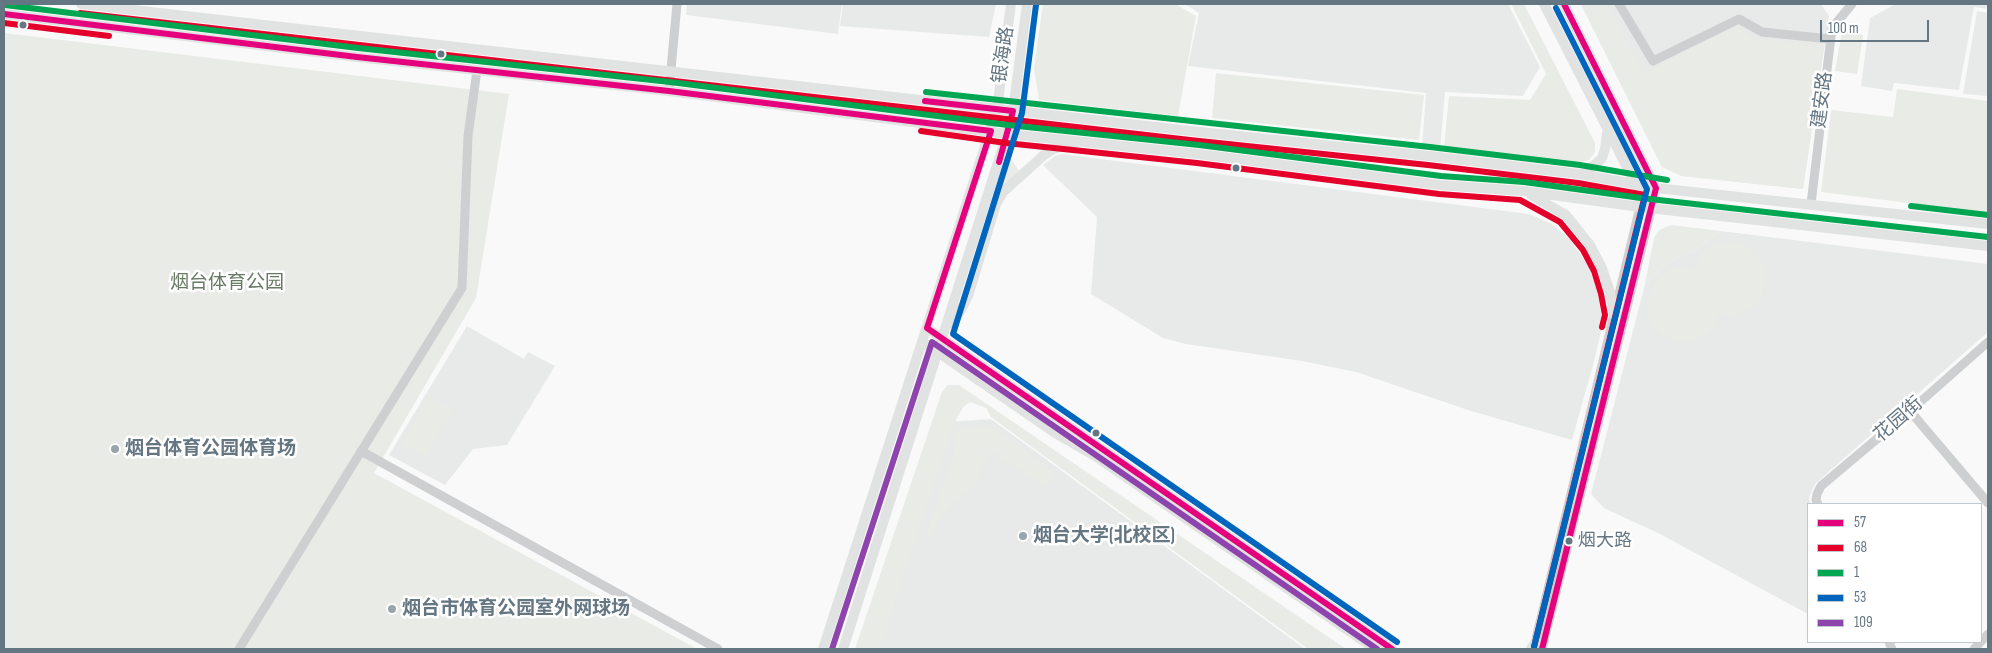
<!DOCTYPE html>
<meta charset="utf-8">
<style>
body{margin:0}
#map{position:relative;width:1992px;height:653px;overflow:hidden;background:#f9f9f9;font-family:"Sofia Sans Condensed",sans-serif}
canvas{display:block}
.frame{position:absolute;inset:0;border:5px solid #657683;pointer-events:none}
.legend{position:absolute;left:1807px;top:503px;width:175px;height:140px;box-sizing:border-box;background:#fff;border:1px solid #c1c8cd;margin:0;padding:6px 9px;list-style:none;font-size:15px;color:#657683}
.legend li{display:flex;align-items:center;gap:10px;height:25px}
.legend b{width:25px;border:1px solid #c1c8cd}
.scale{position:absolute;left:1820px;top:20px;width:109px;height:22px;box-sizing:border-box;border:2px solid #657683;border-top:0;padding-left:6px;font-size:15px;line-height:18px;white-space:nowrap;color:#657683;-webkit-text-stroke:4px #fff;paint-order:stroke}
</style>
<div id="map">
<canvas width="1992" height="653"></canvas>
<div class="frame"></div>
<ul class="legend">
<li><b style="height:6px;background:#e5007d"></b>57</li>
<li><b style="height:6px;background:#e4002b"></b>68</li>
<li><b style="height:6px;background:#00a651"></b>1</li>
<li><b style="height:6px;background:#0065bd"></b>53</li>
<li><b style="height:6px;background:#8e44ad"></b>109</li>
</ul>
<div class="scale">100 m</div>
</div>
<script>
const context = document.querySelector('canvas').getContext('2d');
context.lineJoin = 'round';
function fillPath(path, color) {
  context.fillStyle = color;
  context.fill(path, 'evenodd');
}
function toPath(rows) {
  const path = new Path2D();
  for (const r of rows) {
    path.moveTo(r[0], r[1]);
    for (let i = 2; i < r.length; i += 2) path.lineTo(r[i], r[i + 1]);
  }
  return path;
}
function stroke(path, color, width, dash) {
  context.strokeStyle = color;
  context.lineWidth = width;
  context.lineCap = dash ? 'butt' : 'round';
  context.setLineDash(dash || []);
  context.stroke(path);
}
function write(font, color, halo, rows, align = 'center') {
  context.font = font + ' "Sofia Sans Condensed","Noto Sans SC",sans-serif';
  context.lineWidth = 5;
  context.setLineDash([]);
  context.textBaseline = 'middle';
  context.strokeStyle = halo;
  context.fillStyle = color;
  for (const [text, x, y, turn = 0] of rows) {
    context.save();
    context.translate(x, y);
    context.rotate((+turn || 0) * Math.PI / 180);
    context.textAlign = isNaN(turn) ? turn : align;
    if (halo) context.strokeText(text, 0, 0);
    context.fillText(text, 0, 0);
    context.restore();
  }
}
fillPath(toPath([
 [687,4,842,4,838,34,686,15],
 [843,4,996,4,989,37,840,26],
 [1185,4,1508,4,1540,67,1523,96,1445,92,1440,149,1422,148,1426,93,1188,66,1199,13],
 [1581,4,1821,4,1829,16,1803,189,1682,176,1662,167],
 [1896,4,1988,4,1988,9,1974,7,1959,90,1894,83,1892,91,1861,86,1870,18],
 [1977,11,1988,13,1988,96,1963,94],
 [1062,154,1529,214,1552,224,1570,239,1590,269,1598,296,1603,323,1595,358,1572,440,1471,411,1356,372,1302,361,1186,344,1163,338,1091,294,1097,217,1043,165,1055,156],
 [1721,231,1988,264,1988,332,1816,483,1811,492,1809,500,1811,504,1808,504,1808,614,1660,534,1604,508,1591,494,1645,284,1667,263,1694,251],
 [467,326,524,359,528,352,555,366,507,445,473,449,445,485,389,455],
 [991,419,1305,649,859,649,932,423]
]), '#e8e9e9');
fillPath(toPath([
 [1043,4,1175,4,1196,16,1178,116,1039,100,1034,68],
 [1511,4,1524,4,1595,143,1595,152,1589,160,1575,163,1444,147,1449,96,1530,100,1546,74],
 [1581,4,1607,4,1643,73,1739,25,1753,38,1811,44,1824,43,1803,189,1682,176,1662,167],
 [1842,32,1863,35,1857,74,1835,71],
 [4,33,509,94,476,298,374,473,697,649,4,649],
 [1216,73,1424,95,1419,140,1212,118],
 [1897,89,1988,101,1988,213,1821,192,1831,110,1893,117],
 [1010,157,1019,171,1004,186,967,290,964,289,1004,167],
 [1671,225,1721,231,1694,251,1667,263,1645,284,1654,238,1659,230],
 [1723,242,1735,242,1746,246,1756,253,1763,263,1766,274,1765,286,1761,298,1753,307,1742,313,1730,316,1719,314,1715,324,1707,333,1697,339,1685,342,1673,340,1661,335,1653,326,1648,315,1647,302,1650,290,1656,280,1665,273,1677,268,1694,270,1702,254,1711,246],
 [948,385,959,385,1346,649,1308,649,991,417,986,408,970,402,963,407,956,420,880,649,855,649,942,392],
 [429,396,453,409,426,457,402,444],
 [974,425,991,426,1056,472,1046,487,991,451,974,487,945,510,931,536,926,534,954,454,956,435,961,427]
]), '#e8ebe6');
stroke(toPath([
 [1619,4,1653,61,1739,19,1762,32,1830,39],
 [669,91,677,4],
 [1811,204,1832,28,1852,4],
 [1910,411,1988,503],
 [361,451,718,649],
 [1818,504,1816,500,1817,494,1821,486,1910,411,1988,342],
 [1889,642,1892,649],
 [1534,647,1640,207],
 [239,649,462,288,468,136,477,70],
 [1542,649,1652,207],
 [1974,649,1988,634]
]), '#cecfd0', 9);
stroke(toPath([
 [81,4,1191,131,1429,156,1579,174,1656,188,1988,224],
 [1544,4,1636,185,1640,207],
 [1564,4,1656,188,1652,207],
 [4,14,357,57,669,91,1007,134,1198,154,1440,185,1523,191,1640,207,1988,246],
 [1579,174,1587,172,1602,158,1605,149,1607,133],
 [1531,195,1566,215,1590,245,1602,268,1610,292,1614,315],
 [951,323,961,310,968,296,996,204,1003,192,1044,155,1053,149,1075,143],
 [927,328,1392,649],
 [923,342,1055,433,1095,456,1375,649],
 [823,649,997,109,1011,4],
 [843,649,1007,134,1013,111,1027,4],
 [1531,649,1536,641]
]), '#e1e2e2', 10);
stroke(toPath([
 [4,14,357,57,669,91,991,131,927,328,1392,649],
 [925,101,1013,111,999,162],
 [1542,649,1656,188,1564,4]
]), '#e5007d', 6);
stroke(toPath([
 [80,13,1190,140,1428,165,1578,183,1645,195,1534,647],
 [4,23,109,36],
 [921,131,1006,143,1197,163,1439,194,1520,200,1560,222,1583,250,1594,271,1601,294,1605,315,1602,327]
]), '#e4002b', 6);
stroke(toPath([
 [5,5,358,48,670,82,1008,125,1199,145,1441,176,1524,182,1641,198,1988,237],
 [926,92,1430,147,1580,165,1667,180],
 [1911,206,1988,215]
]), '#00a651', 6);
stroke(toPath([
 [1036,5,1022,113,953,334,1397,642],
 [1534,647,1647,189,1556,8]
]), '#0065bd', 6);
stroke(toPath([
 [832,649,932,342,1377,649]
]), '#8e44ad', 6);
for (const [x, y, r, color] of [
 [23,25,4.5,"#657683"],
 [441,54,4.5,"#657683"],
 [1236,168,4.5,"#657683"],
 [1096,433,4.5,"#657683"],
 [115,449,5,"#99a4ac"],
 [1023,536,5,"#99a4ac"],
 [1569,541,4.5,"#657683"],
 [392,609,5,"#99a4ac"]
]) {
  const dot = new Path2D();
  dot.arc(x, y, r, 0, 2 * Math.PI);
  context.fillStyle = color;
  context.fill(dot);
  stroke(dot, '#fff', 2);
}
write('18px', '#657683', '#fff', [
 ["烟大路",1578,541]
], 'left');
write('19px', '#657683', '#fff', [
 ["银海路",1004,55,-82],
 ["建安路",1823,100,-83],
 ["花园街",1899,420,-41]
]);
write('19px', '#687a64', '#fff', [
 ["烟台体育公园",227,283]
]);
write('bold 19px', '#657683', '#fff', [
 ["烟台体育公园体育场",125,449],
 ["烟台大学(北校区)",1033,536],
 ["烟台市体育公园室外网球场",402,609]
], 'left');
</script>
